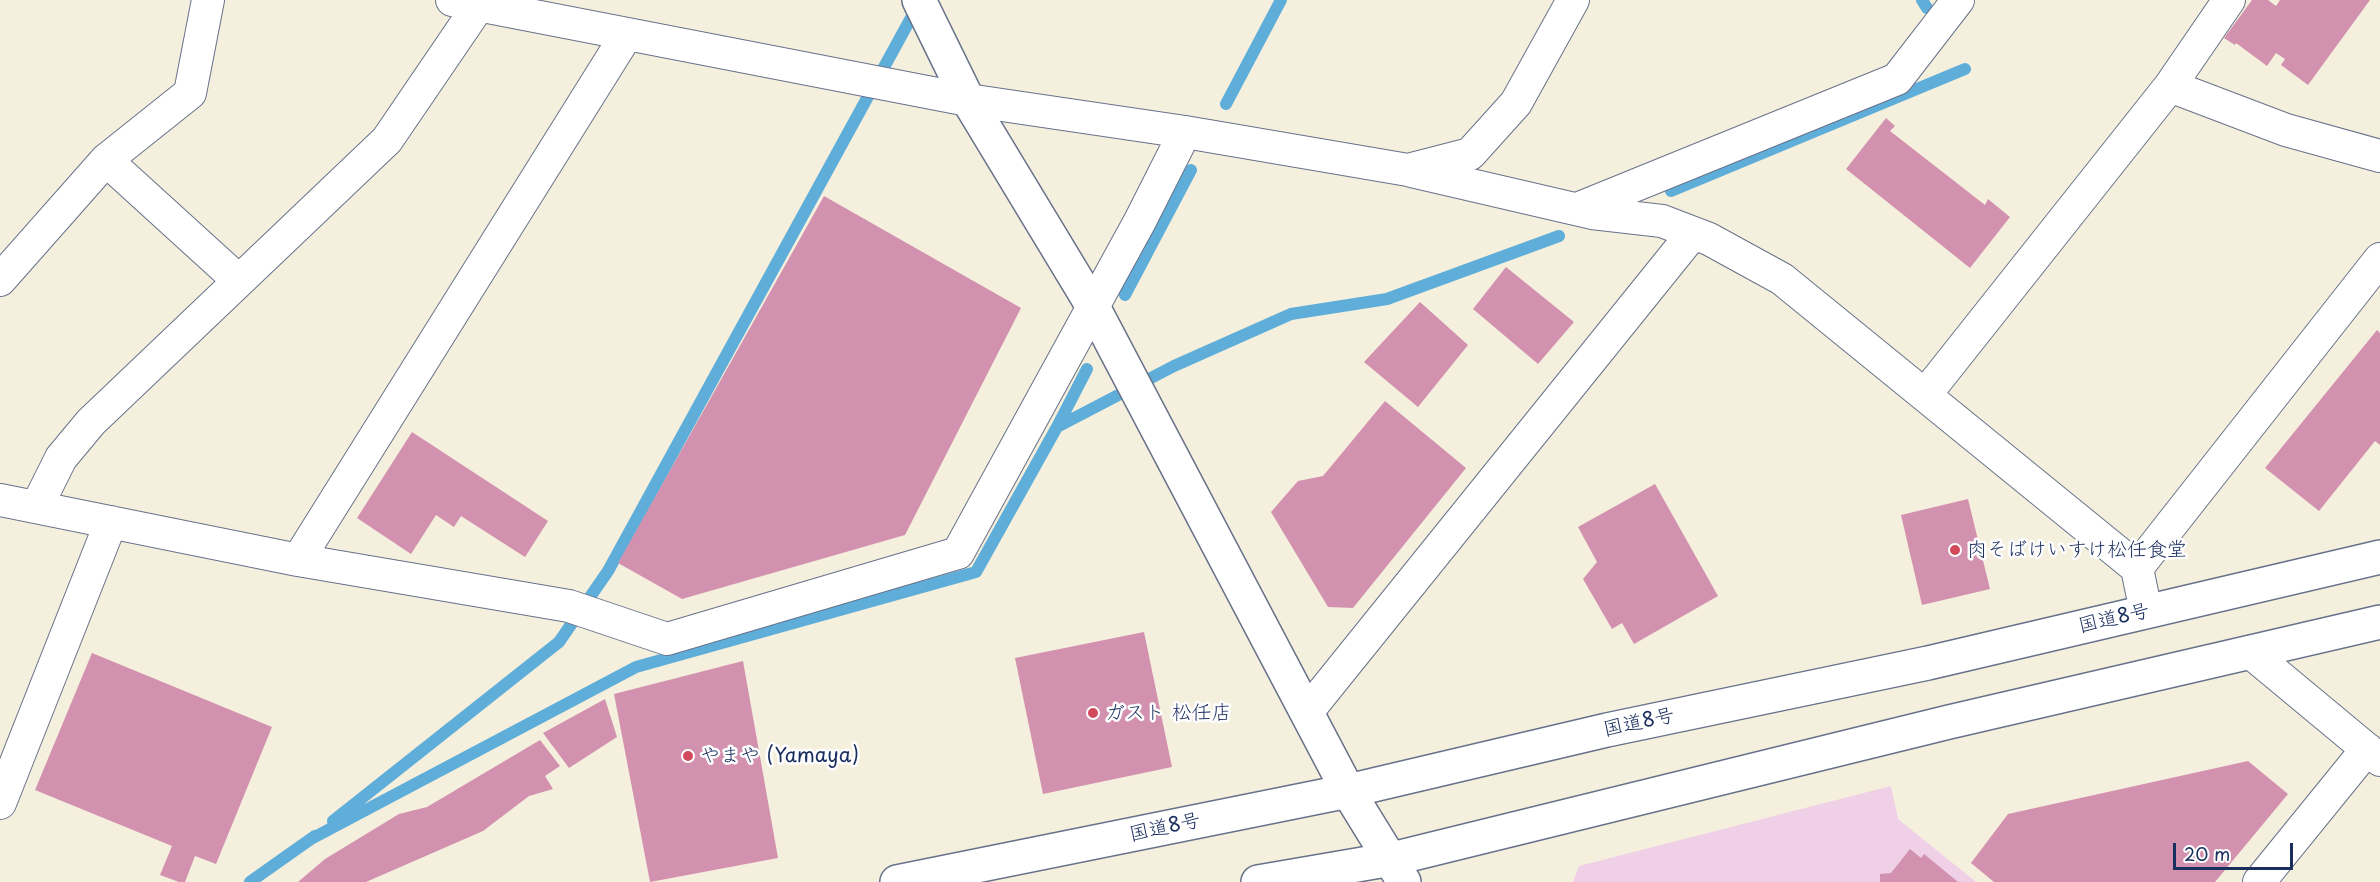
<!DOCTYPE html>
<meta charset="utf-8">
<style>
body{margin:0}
#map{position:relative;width:2380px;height:882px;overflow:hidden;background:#f5efdd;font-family:"Playpen Sans",sans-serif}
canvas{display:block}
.scale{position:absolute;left:2173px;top:843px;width:120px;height:27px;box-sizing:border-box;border:3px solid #1b2f5e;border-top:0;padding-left:8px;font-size:18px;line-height:21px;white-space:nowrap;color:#1b2f5e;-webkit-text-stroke:4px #fff;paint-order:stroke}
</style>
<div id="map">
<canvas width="2380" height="882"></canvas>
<div class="scale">20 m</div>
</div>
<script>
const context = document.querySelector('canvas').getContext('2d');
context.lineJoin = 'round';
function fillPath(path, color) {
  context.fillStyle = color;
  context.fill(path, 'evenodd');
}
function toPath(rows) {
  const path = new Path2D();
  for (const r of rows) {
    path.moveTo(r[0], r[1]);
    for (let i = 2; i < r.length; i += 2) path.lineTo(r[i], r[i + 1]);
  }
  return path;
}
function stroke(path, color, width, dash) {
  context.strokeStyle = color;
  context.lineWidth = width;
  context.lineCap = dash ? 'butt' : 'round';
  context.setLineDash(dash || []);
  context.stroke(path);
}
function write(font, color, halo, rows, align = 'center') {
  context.font = font + ' "Playpen Sans","Klee One",sans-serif';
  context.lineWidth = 5;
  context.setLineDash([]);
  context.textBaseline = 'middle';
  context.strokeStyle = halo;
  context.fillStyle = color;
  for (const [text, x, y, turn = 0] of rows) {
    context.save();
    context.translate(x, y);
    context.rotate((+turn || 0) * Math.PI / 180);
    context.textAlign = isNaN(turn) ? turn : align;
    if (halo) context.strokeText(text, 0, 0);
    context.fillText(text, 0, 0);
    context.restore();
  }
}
fillPath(toPath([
 [1891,786,1898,819,1976,882,1573,882,1579,866]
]), '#efd0e6');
stroke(toPath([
 [1922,0,1927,8],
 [1226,104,1281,0],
 [1671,191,1965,69],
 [1125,295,1191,170],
 [1057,427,1087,369],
 [333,821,559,642,608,571,917,7],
 [309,840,636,667,976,572,1057,427,1174,366,1291,314,1387,299,1559,236],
 [250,882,315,836]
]), '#5eaed9', 12);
fillPath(toPath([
 [2252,0,2268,0,2276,6,2280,0,2370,0,2308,85,2281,65,2285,59,2276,53,2267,66,2236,43,2235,45,2224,38],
 [1886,118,1895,126,1890,131,1985,205,1988,199,2010,217,1970,268,1846,169],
 [824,196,1021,308,905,535,682,599,618,563],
 [1506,267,1574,322,1538,364,1473,309],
 [1420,302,1468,345,1418,407,1364,362],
 [2377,330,2380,333,2380,445,2375,441,2319,511,2265,468],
 [1385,401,1466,468,1353,608,1328,607,1271,512,1298,481,1323,476],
 [412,432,548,521,525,557,461,516,454,527,436,515,411,554,357,518],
 [1655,484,1718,596,1634,644,1622,623,1612,629,1583,579,1597,562,1578,527],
 [1968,499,1990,589,1922,605,1901,515],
 [1144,632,1172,767,1043,794,1015,658],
 [92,653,272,727,216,864,195,856,185,882,179,882,160,875,172,846,35,790],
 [743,661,778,858,650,882,614,694],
 [605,699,617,737,569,768,543,733],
 [540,740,560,766,545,776,553,789,529,796,483,831,366,882,298,882,325,859,399,814,427,807],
 [2248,761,2288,794,2215,882,1994,882,1971,863,2008,814],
 [1910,849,1921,858,1924,854,1958,882,1880,882,1880,874,1891,873]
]), '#d292af');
const street = toPath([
 [452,0,968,100,1185,132,1408,170,1470,154,1516,103,1573,0],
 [2170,86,2286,130,2380,156],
 [106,160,239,281],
 [1411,171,1592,213,1662,221,1709,239,1782,279,2137,568],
 [1577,209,1897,79,1958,0],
 [0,280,106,160,190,93,208,0],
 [1925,395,2170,86,2229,0],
 [0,500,298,560,569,606,667,639,958,553,1140,221,1185,132],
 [37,506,61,458,91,422,387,140,479,5,480,0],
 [298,560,627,34],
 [2146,612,2137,568,2380,259],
 [2250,652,2380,760],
 [1307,712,1693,233],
 [0,803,111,522],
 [2259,882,2367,749]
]);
const secondary = toPath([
 [919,0,968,100,1092,305,1348,791,1404,882]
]);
const highway = toPath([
 [897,882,1348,791,1607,730,1928,663,2380,557],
 [1258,882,1392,859,1949,722,2380,622]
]);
stroke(street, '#67728a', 34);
stroke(secondary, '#67728a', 36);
stroke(highway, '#67728a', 36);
stroke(street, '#fff', 32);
stroke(secondary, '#fff', 33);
stroke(highway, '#fff', 33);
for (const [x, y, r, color] of [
 [1955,550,6,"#d1495b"],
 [1093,713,6,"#d1495b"],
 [688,756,6,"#d1495b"]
]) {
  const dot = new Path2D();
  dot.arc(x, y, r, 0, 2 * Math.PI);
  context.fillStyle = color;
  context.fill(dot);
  stroke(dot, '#fff', 2);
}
write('20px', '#1b2f5e', '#fff', [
 ["肉そばけいすけ松任食堂",1967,550],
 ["ガスト 松任店",1105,713],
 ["やまや (Yamaya)",700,756]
], 'left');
write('20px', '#1b2f5e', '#fff', [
 ["国道8号",2114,619,-13],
 ["国道8号",1639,723,-12],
 ["国道8号",1165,828,-12]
]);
</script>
